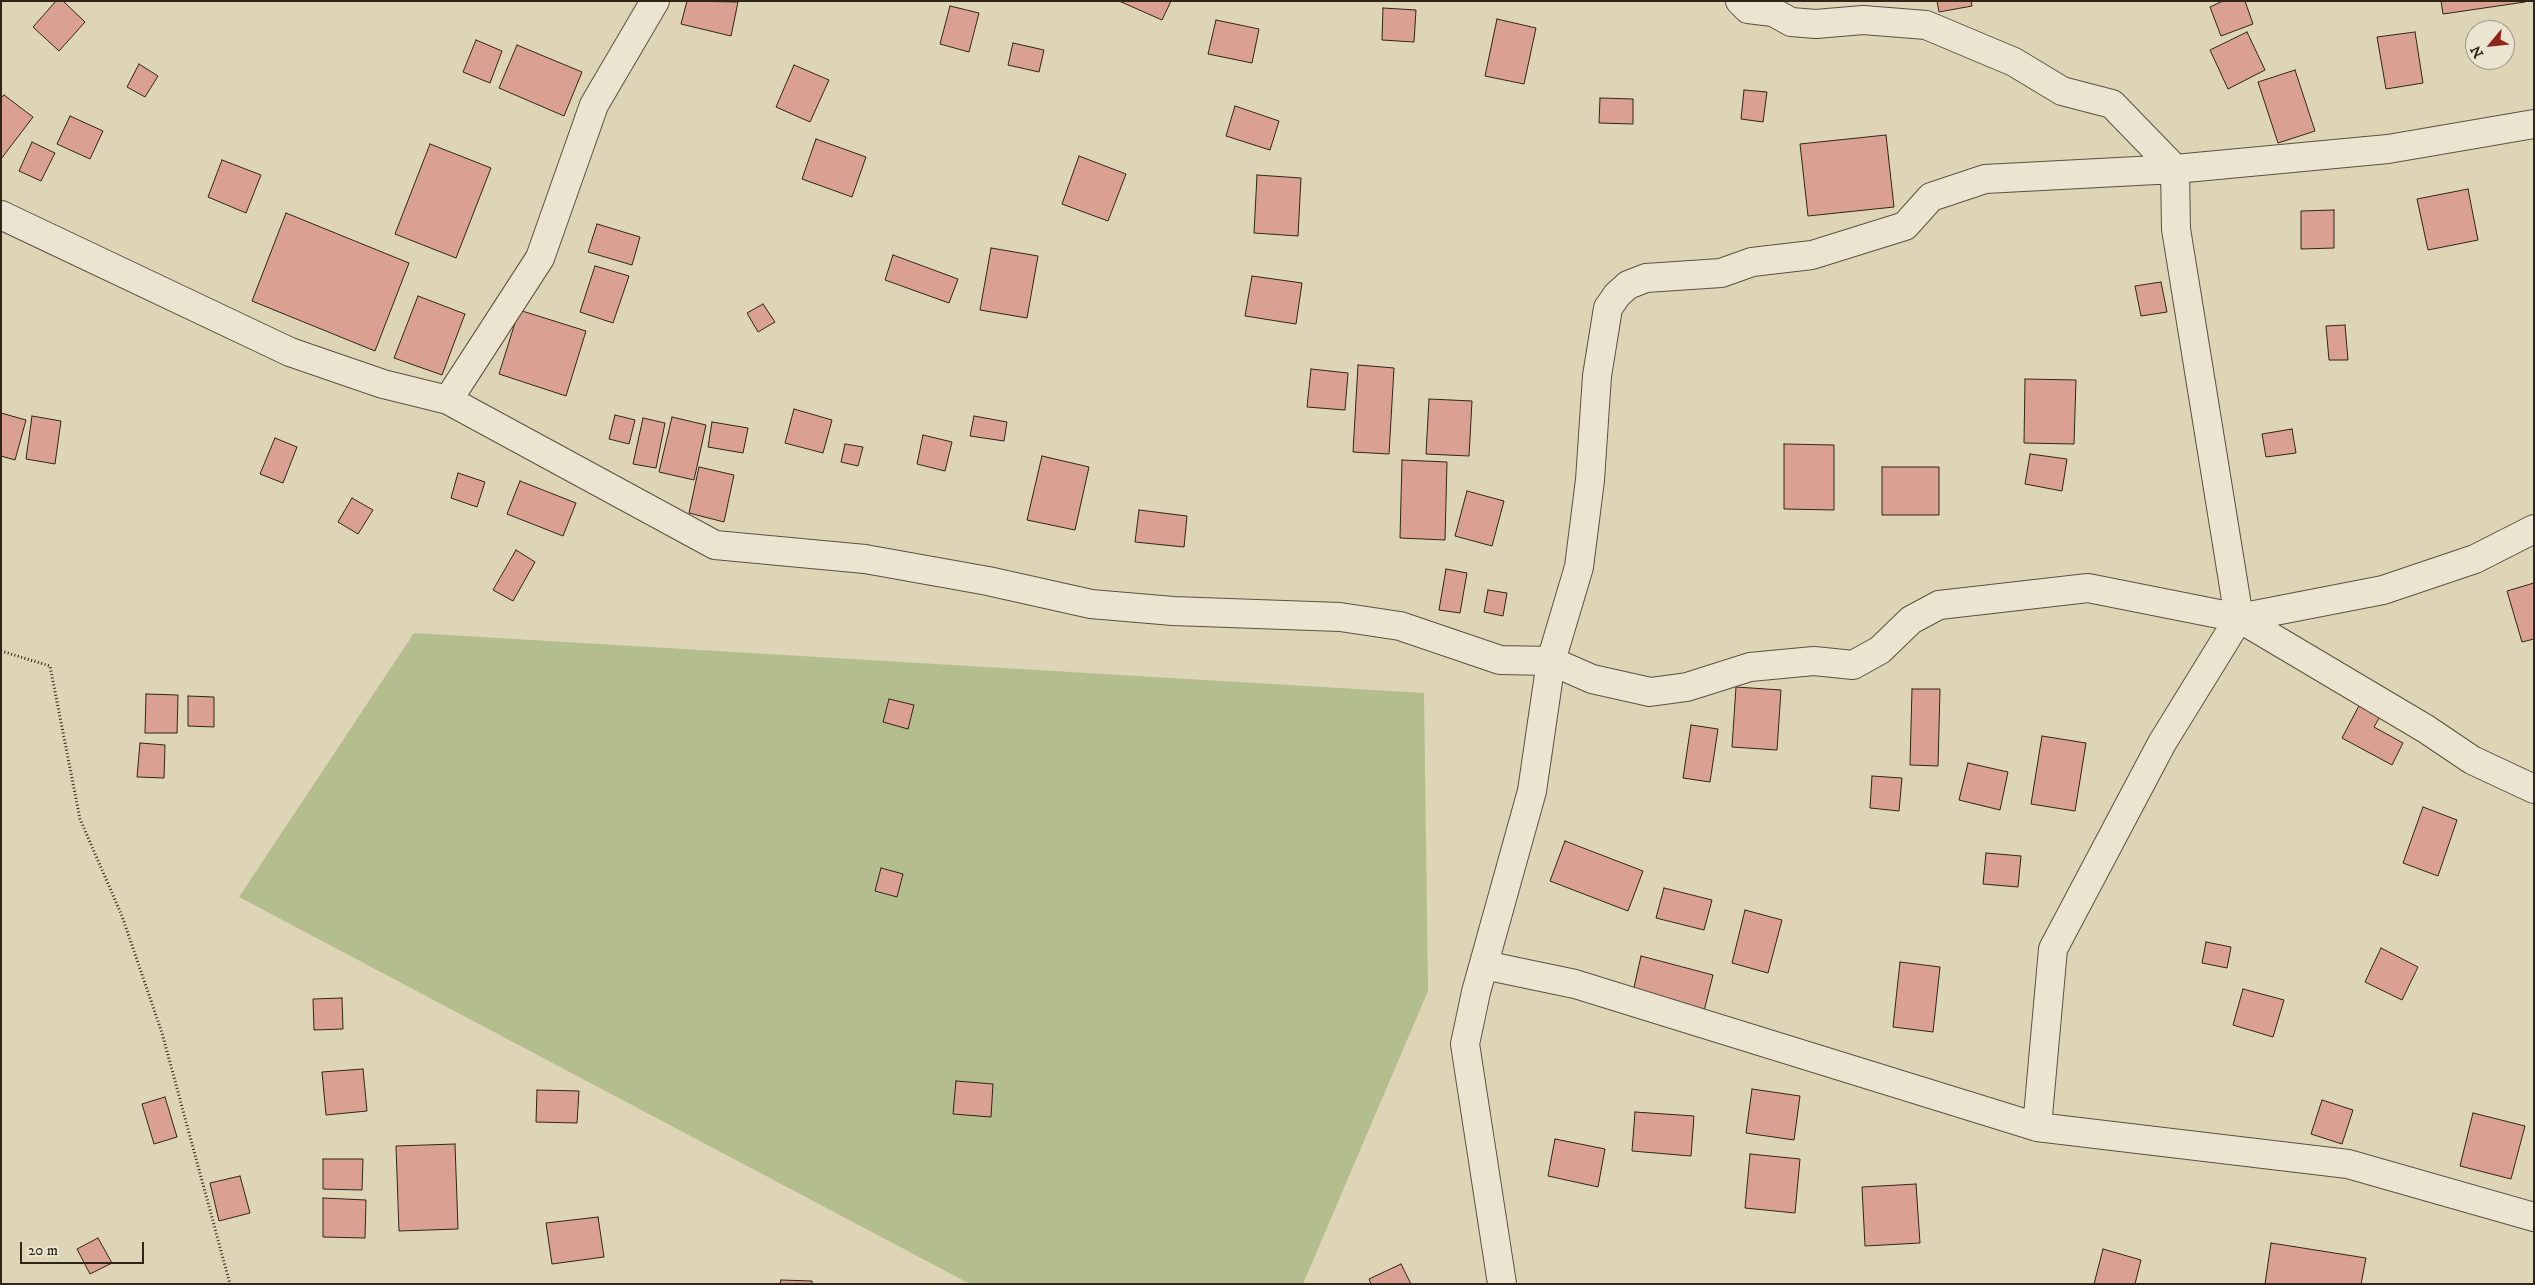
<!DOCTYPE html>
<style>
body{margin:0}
#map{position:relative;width:2535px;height:1285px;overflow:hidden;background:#ded5b7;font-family:"IM FELL DW Pica",serif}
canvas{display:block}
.frame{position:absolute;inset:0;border:2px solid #302516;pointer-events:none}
.north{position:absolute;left:2465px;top:20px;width:50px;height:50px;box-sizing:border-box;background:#eae4d0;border:1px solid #a09886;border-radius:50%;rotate:242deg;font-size:14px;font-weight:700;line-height:20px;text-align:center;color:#302516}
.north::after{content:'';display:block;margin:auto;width:18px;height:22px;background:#8f2418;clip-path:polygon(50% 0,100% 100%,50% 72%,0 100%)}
.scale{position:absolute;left:20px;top:1242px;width:124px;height:22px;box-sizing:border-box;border:2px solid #302516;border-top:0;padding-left:6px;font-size:15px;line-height:18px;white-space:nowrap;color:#302516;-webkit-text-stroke:4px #eae4d0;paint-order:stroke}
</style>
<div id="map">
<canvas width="2535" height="1285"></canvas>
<div class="frame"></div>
<div class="north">N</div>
<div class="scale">20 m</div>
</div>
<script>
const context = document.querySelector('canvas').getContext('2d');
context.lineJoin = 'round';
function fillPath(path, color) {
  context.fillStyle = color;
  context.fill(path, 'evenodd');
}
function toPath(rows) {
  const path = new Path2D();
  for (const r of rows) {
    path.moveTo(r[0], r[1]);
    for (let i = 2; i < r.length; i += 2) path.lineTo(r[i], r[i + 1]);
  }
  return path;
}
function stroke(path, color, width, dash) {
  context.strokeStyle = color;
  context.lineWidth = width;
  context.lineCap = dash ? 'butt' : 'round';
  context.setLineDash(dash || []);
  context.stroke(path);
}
fillPath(toPath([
 [414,633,1424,693,1428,991,1303,1284,970,1284,239,897]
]), '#b3bd8d');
const building = toPath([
 [56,1,63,1,85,22,59,51,33,27,56,1],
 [687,1,738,2,731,36,681,24,687,1],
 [1119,1,1171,1,1162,20,1119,1],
 [1937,1,1971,1,1972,6,1939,12,1937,1],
 [2223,1,2245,1,2253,24,2221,36,2210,7,2223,1],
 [2441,1,2525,1,2525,2,2443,14,2441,1],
 [950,6,979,13,969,52,940,44,950,6],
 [1383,8,1416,10,1414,42,1382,40,1383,8],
 [1497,19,1536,28,1524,84,1485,76,1497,19],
 [1216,20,1259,29,1252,63,1208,54,1216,20],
 [2247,32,2265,70,2228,89,2210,50,2247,32],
 [2415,32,2423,83,2386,89,2377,37,2415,32],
 [476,40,502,51,490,83,463,72,476,40],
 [1013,43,1044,50,1039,72,1008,65,1013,43],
 [517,45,582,72,564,116,499,88,517,45],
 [139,64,158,76,145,97,127,87,139,64],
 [794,65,829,80,810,122,776,107,794,65],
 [2295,70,2315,131,2278,143,2258,82,2295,70],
 [1744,90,1767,92,1763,122,1741,119,1744,90],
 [4,95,33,117,1,159,1,98,4,95],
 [1600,98,1633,99,1633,124,1599,123,1600,98],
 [1235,106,1279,121,1270,150,1226,136,1235,106],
 [70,116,103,131,90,159,57,144,70,116],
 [1886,135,1894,207,1808,216,1800,144,1886,135],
 [816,139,866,157,852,197,802,179,816,139],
 [32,142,55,153,41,181,19,171,32,142],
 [430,144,491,168,456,258,395,234,430,144],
 [1079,156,1126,174,1108,221,1062,204,1079,156],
 [222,160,261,175,246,213,208,197,222,160],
 [1257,175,1301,178,1298,236,1254,233,1257,175],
 [2468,189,2478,240,2428,250,2417,199,2468,189],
 [2334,210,2334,248,2301,249,2301,211,2334,210],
 [286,213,409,263,375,351,252,301,286,213],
 [597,224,640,237,632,265,588,252,597,224],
 [991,248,1038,256,1027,318,980,310,991,248],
 [893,255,958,279,949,303,885,280,893,255],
 [595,266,629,276,613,323,580,312,595,266],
 [1252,276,1302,283,1296,324,1245,316,1252,276],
 [2161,282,2167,312,2141,316,2135,286,2161,282],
 [418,296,465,314,442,375,394,358,418,296],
 [763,304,775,322,758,332,747,313,763,304],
 [519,310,586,331,566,396,499,374,519,310],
 [2345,325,2348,360,2329,360,2326,326,2345,325],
 [1358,365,1394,368,1389,454,1353,452,1358,365],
 [1311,369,1348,373,1345,410,1307,407,1311,369],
 [2025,379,2076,380,2074,444,2024,443,2025,379],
 [1429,399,1472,401,1469,456,1426,454,1429,399],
 [794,409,832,420,823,453,785,443,794,409],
 [1,413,26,420,15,460,1,456,1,413],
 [615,415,635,420,629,444,609,439,615,415],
 [32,416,61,421,55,464,26,459,32,416],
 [974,416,1007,422,1004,441,970,436,974,416],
 [672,417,706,425,694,480,659,472,672,417],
 [643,418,665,423,656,468,633,464,643,418],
 [712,422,748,428,743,453,708,447,712,422],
 [2292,429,2296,453,2266,457,2262,434,2292,429],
 [923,435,952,442,945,471,917,464,923,435],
 [275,438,297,447,283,483,260,474,275,438],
 [845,444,863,447,858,466,841,462,845,444],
 [1784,444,1834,445,1834,510,1784,509,1784,444],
 [2030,454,2067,459,2062,491,2025,484,2030,454],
 [1042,456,1089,467,1075,530,1027,520,1042,456],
 [1402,460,1447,462,1445,540,1400,538,1402,460],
 [699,467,734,475,724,522,689,513,699,467],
 [1882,467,1939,467,1939,515,1882,515,1882,467],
 [458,473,485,482,477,507,451,498,458,473],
 [520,481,576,503,563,536,507,514,520,481],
 [1467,491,1504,501,1492,546,1455,536,1467,491],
 [352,498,373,510,358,534,338,522,352,498],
 [1139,510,1187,516,1184,547,1135,542,1139,510],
 [516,550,535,562,513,601,493,590,516,550],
 [1446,569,1467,573,1460,613,1439,610,1446,569],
 [2534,583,2534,639,2522,642,2507,591,2534,583],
 [1488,590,1507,593,1503,616,1484,612,1488,590],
 [1736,687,1781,690,1777,750,1732,747,1736,687],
 [1912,689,1940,689,1938,766,1910,765,1912,689],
 [146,694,178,695,177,733,145,733,146,694],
 [188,696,214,697,214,727,188,726,188,696],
 [889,699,914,705,908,729,883,722,889,699],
 [2361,702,2382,713,2374,727,2403,743,2392,765,2342,738,2361,702],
 [1691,725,1718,729,1710,782,1683,778,1691,725],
 [2042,736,2086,743,2075,811,2031,804,2042,736],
 [140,743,165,745,164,778,137,777,140,743],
 [1968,763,2008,772,2000,810,1959,800,1968,763],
 [1872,776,1902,778,1899,811,1870,808,1872,776],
 [2423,807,2457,820,2438,876,2403,863,2423,807],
 [1565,841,1643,871,1628,911,1550,881,1565,841],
 [1986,853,2021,856,2018,887,1983,884,1986,853],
 [881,868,903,874,897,897,875,891,881,868],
 [1664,888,1712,900,1704,930,1656,918,1664,888],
 [1745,910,1782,920,1768,973,1732,963,1745,910],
 [2206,942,2231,947,2227,968,2202,963,2206,942],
 [2381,948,2418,967,2402,1000,2365,982,2381,948],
 [1641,956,1713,975,1704,1011,1633,992,1641,956],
 [1900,962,1940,967,1933,1032,1893,1027,1900,962],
 [2243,989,2284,1000,2273,1037,2233,1025,2243,989],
 [342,998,343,1029,314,1030,313,999,342,998],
 [363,1069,367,1111,326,1115,322,1072,363,1069],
 [956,1081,993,1084,991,1117,953,1114,956,1081],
 [1752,1089,1800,1096,1794,1140,1746,1133,1752,1089],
 [537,1090,579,1091,577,1123,536,1122,537,1090],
 [165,1097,177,1137,154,1144,142,1104,165,1097],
 [2322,1100,2353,1110,2342,1144,2311,1134,2322,1100],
 [1635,1112,1694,1116,1691,1156,1632,1151,1635,1112],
 [2473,1113,2525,1126,2511,1179,2460,1166,2473,1113],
 [1555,1139,1605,1149,1598,1187,1548,1176,1555,1139],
 [455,1144,458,1229,399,1231,396,1146,455,1144],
 [1750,1154,1800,1159,1795,1213,1745,1208,1750,1154],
 [323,1159,363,1159,362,1190,323,1189,323,1159],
 [240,1176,250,1213,219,1221,210,1183,240,1176],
 [1916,1184,1920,1243,1865,1246,1862,1187,1916,1184],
 [323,1198,366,1200,365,1238,323,1237,323,1198],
 [598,1217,604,1257,552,1264,546,1223,598,1217],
 [98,1238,112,1263,90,1274,77,1249,98,1238],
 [2271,1243,2366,1258,2361,1284,2265,1284,2271,1243],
 [2103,1249,2141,1260,2135,1284,2094,1284,2103,1249],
 [1401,1264,1411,1284,1371,1284,1369,1279,1401,1264],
 [781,1280,812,1281,812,1284,780,1284,781,1280]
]);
fillPath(building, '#daa193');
stroke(building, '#302516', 1);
const minor = toPath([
 [1740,1,1748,9,1773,12,1791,22,1816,24,1863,20,1926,25,2014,62,2062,91,2112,104,2175,169,2388,149,2534,124],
 [1,215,290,352,383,384,448,400,715,545,865,559,988,581,1091,604,1173,611,1340,617,1400,626,1500,660,1551,661,1592,679,1650,692,1687,687,1750,667,1814,661,1853,665,1880,650,1911,620,1939,605,2088,588,2239,618,2426,729,2472,760,2534,789],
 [448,400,540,258,594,105,655,1],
 [2239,618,2383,590,2475,559,2534,529],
 [1484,965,1575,984,2037,1127,2348,1164,2534,1217],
 [1502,1284,1465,1044,1476,992,1532,791,1551,661,1579,567,1590,480,1597,376,1608,308,1617,295,1628,285,1646,278,1721,273,1752,262,1812,255,1905,226,1931,197,1985,179,2175,169,2176,229,2239,618,2162,743,2053,949,2037,1127]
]);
stroke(minor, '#5c513e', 30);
stroke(toPath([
 [1,651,50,666,80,819,122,916,162,1033,230,1284]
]), '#302516', 3, [1, 2.5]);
stroke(minor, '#eae4d0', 28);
</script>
